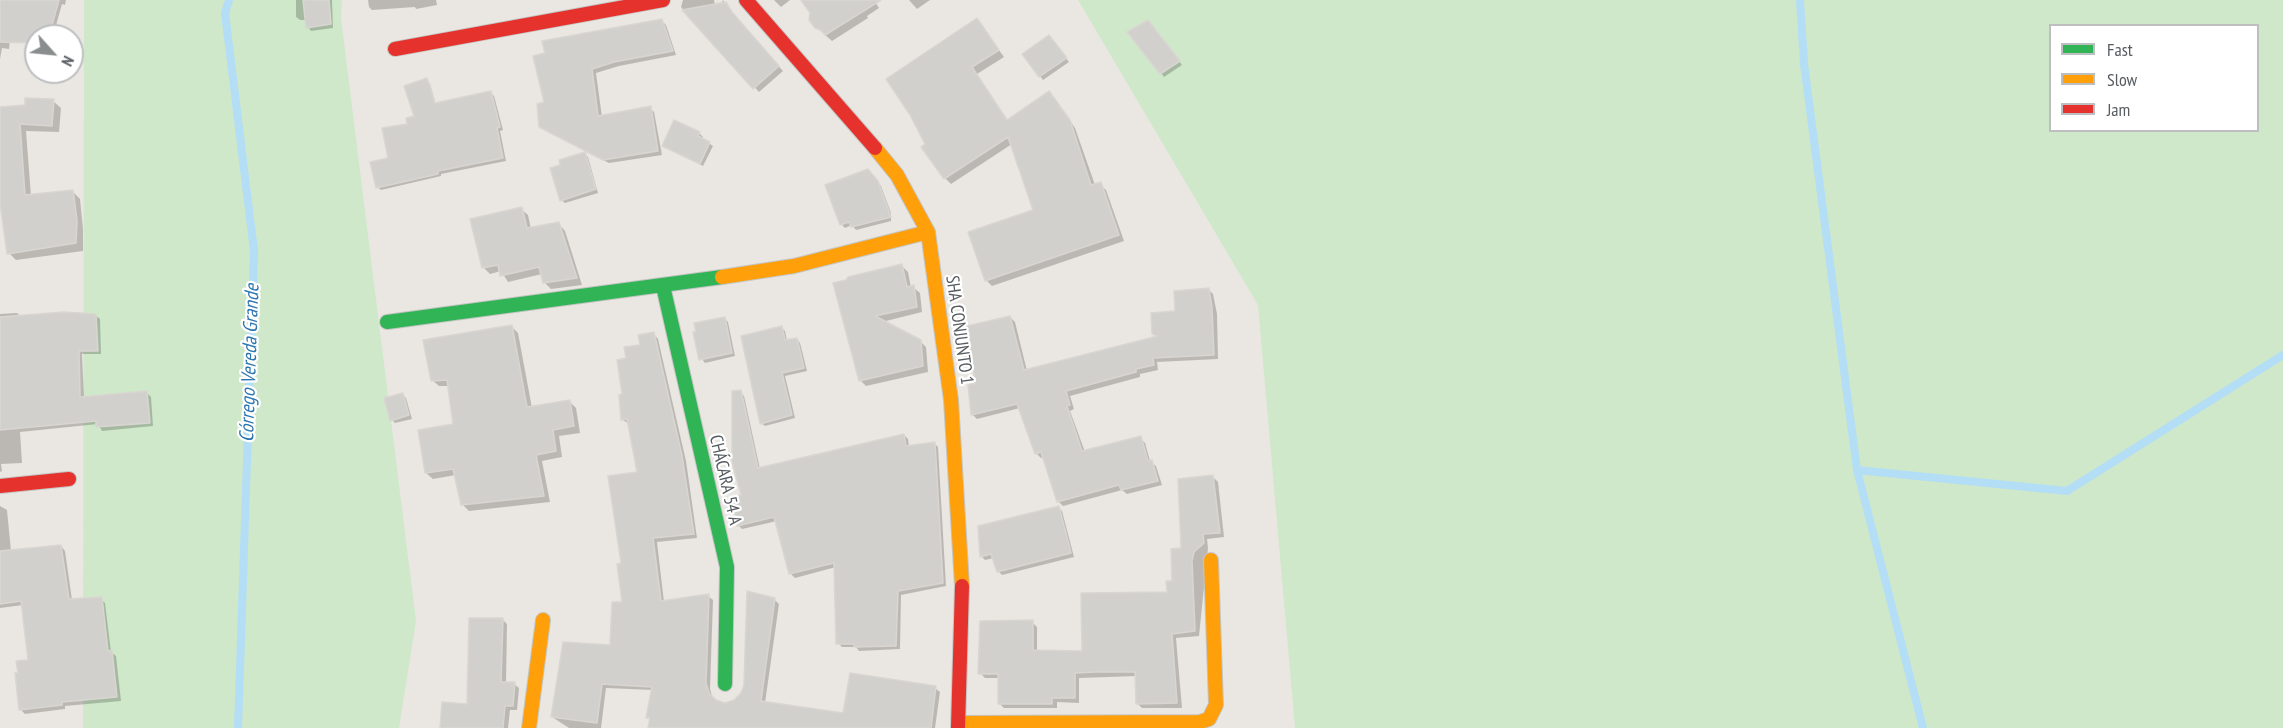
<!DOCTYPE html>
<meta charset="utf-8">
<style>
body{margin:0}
#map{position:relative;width:2283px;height:728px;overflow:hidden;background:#eae7e2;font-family:"PT Sans Narrow",sans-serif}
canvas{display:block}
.legend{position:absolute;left:2049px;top:24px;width:210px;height:108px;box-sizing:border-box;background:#fff;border:2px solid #bcbec0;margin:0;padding:8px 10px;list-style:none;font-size:18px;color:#575c61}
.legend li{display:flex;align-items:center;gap:12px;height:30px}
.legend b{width:30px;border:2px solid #bcbec0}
.north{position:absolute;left:24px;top:24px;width:60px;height:60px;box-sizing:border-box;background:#fff;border:2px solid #bcbec0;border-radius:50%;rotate:117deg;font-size:16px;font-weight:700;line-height:24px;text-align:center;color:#575c61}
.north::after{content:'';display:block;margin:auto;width:21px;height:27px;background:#8a8d8e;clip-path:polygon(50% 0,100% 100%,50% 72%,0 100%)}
</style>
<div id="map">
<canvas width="2283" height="728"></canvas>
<ul class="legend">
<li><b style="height:8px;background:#30b455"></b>Fast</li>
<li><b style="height:8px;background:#ff9f0a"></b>Slow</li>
<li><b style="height:8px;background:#e5322d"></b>Jam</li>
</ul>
<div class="north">N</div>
</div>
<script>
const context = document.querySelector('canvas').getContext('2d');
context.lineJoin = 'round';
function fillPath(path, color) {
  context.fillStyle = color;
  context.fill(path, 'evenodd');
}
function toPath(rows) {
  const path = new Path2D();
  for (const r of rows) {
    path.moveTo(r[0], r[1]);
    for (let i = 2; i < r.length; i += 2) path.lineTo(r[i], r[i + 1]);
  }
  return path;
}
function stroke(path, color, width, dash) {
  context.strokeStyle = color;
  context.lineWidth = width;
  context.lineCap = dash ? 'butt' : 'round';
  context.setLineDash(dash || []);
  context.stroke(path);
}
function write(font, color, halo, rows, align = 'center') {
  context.font = font + ' "PT Sans Narrow",sans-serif';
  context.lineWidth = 4.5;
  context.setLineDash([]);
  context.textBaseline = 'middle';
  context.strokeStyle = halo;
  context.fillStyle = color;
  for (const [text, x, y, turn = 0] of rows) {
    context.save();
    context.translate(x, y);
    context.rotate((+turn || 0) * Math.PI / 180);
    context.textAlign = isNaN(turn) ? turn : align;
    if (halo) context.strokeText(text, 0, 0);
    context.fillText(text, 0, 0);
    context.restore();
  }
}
fillPath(toPath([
 [84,0,342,0,341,18,416,621,399,728,83,728],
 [1078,0,2283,0,2283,728,1295,728,1258,305],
 [2050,26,2258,26,2258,130,2050,130]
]), '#cfe8ca');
fillPath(toPath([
 [0,0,14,0,9,49,2,48,0,59],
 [35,0,66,0,65,5,62,4,53,36,36,36,36,46,28,45,25,42],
 [296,0,332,0,333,28,311,31,308,27,307,20,300,20,296,17],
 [368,0,436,0,437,5,416,9,415,7,372,10,369,7],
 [683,0,714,0,715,5,721,4,723,0,736,19,783,71,759,92,681,7],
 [774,0,790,0,781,7],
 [803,0,874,0,879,8,867,16,868,18,832,41,816,27,812,13],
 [909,0,930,0,917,9],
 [977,20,1004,57,977,74,1008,121,1049,93,1055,99,1075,128,1095,185,1100,184,1106,190,1124,241,992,286,986,280,1035,211,1012,144,951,184,945,178,927,145],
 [662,21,666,25,676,55,619,66,596,73,602,117,650,108,654,112,662,155,609,163,546,131,541,127,546,103,535,57],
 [1151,25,1182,65,1164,77,1161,73],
 [1052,41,1069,62,1043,80,1040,76],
 [426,80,430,84,436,105,490,92,494,96,503,130,500,131,506,161,441,174,441,176,381,190,377,187,409,125,415,117],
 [53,101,61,108,59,132,26,131,31,196,72,191,80,199,83,229,83,251,16,260,9,253,0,180,0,108],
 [675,122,699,133,703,137,702,139,713,146,703,166,664,146],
 [584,153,588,157,598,193,565,203,561,200],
 [871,174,881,186,891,213,891,221,856,230,852,225,845,228,841,224],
 [521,209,528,215,531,229,559,224,565,231,582,285,551,289,544,282,542,274,508,282,501,271,490,274,483,267],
 [902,266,908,272,911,288,913,287,920,293,922,312,882,322,920,341,926,347,928,372,866,386,860,380,835,285],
 [1209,290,1213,294,1217,314,1218,359,1157,362,1158,370,1140,374,1140,377,1070,396,1074,409,1070,411,1085,452,1140,438,1145,443,1150,461,1156,466,1162,485,1127,494,1122,490,1063,506,1058,501,1044,457,1041,458,1036,453,1020,408,977,419,972,414,977,384,1010,317,1015,322,1027,371,1157,338,1153,334,1176,312],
 [17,313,20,316,95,315,100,319,101,354,82,354,84,398,147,393,151,397,153,426,102,431,98,424,20,432,22,463,1,464,2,471,0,472,0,314],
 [725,319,728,322,735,356,705,363,702,359],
 [511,326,518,333,532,408,570,402,576,408,580,433,559,436,562,457,542,461,550,502,469,511,463,505,456,475,433,479,426,473,455,425,449,386,439,386,432,380],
 [782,328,785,331,787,341,797,339,800,343,807,371,785,376,795,418,765,426,761,423],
 [654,334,658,339,686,461,697,538,657,542,664,602,708,596,713,600,710,689,713,699,725,704,735,702,743,694,774,599,779,604,765,703,845,715,935,688,940,692,935,728,650,728,651,721,648,717,653,690,606,688,601,728,569,728,552,717,612,646,623,604,623,565,638,473,629,424,623,420,627,360],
 [740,392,744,396,760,469,904,435,908,439,909,447,934,443,938,447,946,586,901,595,900,649,859,651,856,647,842,647,838,643,836,567,795,578,791,574,777,521,742,529,738,525,742,496],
 [403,395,406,398,412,419,395,423,392,420],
 [1213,477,1218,482,1224,537,1207,539,1208,548,1199,636,1176,638,1182,708,1142,708,1137,703,1137,676,1079,678,1079,703,1057,702,1057,708,1004,708,999,703,999,678,985,678,980,673,1032,622,1037,627,1037,651,1084,652,1168,593,1182,550],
 [0,506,7,510,11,551,61,546,65,551,72,600,101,599,105,603,111,652,116,656,121,701,65,706,65,709,25,714,21,710,20,674,30,661,23,605,0,608],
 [1058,507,1062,511,1074,557,1002,575,998,571,994,558,985,560,981,556],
 [502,619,507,624,506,683,514,684,519,688,517,710,510,710,508,728,442,728,468,705]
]), '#0003');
stroke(toPath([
 [229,0,225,13,254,251,238,728],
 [1800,0,1804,64,1857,470,1923,728],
 [1857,470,2067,491,2283,355]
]), '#b3def6', 8);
const building = toPath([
 [0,0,59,0,49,36,36,36,36,43,0,42,0,0],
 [303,0,329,0,331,24,306,28,303,0],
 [801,0,881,0,825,35,821,30,815,28,809,20,810,13,801,0],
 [726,2,732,12,779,66,753,89,682,10,726,2],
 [977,18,999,50,972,67,1007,120,1049,91,1070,120,1091,185,1101,182,1119,235,985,281,968,232,1033,210,1008,137,944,179,921,147,925,144,910,115,886,79,977,18],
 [662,19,673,51,614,62,592,69,598,116,651,106,658,151,603,160,539,127,537,104,544,102,533,56,545,53,542,41,662,19],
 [1148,20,1180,61,1160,74,1127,32,1148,20],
 [1049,35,1067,58,1039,77,1022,54,1049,35],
 [427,78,435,103,491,91,500,127,497,128,503,158,438,171,438,174,376,188,370,162,388,158,382,128,407,124,406,118,414,116,404,86,427,78],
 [25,98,54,99,52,126,20,124,25,195,73,190,77,220,76,243,7,254,0,203,0,107,25,105,25,98],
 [674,120,700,132,698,136,710,142,700,164,662,146,674,120],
 [585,152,596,189,560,201,550,168,560,165,559,160,585,152],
 [868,169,878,181,891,217,851,227,849,222,840,225,825,185,868,169],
 [522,207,527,228,559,222,577,278,543,283,539,267,500,276,498,265,482,268,470,219,522,207],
 [902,264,907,287,914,285,917,307,875,316,921,340,923,366,859,381,833,283,846,280,848,277,902,264],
 [1209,288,1212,308,1214,355,1153,358,1154,365,1136,369,1136,372,1066,391,1070,405,1067,406,1082,451,1141,436,1148,461,1152,460,1158,481,1121,490,1119,485,1057,502,1041,452,1035,454,1017,404,971,415,968,385,975,383,967,326,1010,316,1024,370,1158,336,1152,334,1151,313,1175,311,1174,291,1209,288],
 [64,312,96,314,98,351,79,351,80,397,147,391,150,423,96,427,96,421,0,430,0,317,64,312],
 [725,317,732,353,699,360,693,332,696,332,694,323,725,317],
 [512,325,527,407,570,400,574,426,553,430,556,451,536,455,544,496,461,505,453,469,425,473,418,430,453,424,447,380,431,381,423,340,512,325],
 [782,326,785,340,797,338,804,368,782,373,792,415,760,424,741,336,782,326],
 [654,332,682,456,694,534,653,538,661,601,709,594,706,683,709,693,716,700,725,703,734,700,741,693,744,685,747,591,775,598,761,701,843,713,850,673,936,686,931,728,648,728,650,718,646,718,652,687,602,684,597,723,551,717,563,642,610,645,612,602,622,602,617,564,621,563,608,476,637,472,627,419,621,420,619,395,622,394,617,360,626,358,624,347,640,345,638,335,654,332],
 [741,390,758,468,904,434,906,446,935,442,943,583,898,591,896,646,854,647,854,644,836,644,834,563,789,574,774,517,737,526,730,497,741,495,732,462,732,391,741,390],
 [403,393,409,415,390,421,384,398,403,393],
 [1213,475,1220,533,1203,534,1204,543,1194,552,1192,561,1195,631,1172,634,1177,703,1136,704,1135,672,1096,672,1075,673,1075,698,1052,698,1052,704,998,704,998,674,978,674,980,621,1033,620,1033,650,1082,651,1081,593,1167,592,1166,581,1172,581,1171,549,1181,548,1178,479,1213,475],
 [1059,506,1071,553,997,572,991,554,980,557,978,526,1059,506],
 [61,545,69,599,102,597,108,651,112,650,117,697,62,702,62,705,19,710,15,673,18,673,16,661,28,660,21,601,0,604,0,551,61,545],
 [469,618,503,618,501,682,515,682,513,706,505,706,503,728,440,728,442,702,467,704,469,618]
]);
fillPath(building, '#d2d0cd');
stroke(building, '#d9d6d1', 1.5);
const fast = toPath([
 [663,286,727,567,725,684],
 [387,322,722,277]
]);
const slow = toPath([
 [875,148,897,175,928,232,951,400,962,586],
 [722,277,794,266,928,232],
 [959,723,1200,722,1209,719,1216,705,1211,560],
 [529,728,543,620]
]);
const jam = toPath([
 [746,0,875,148],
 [395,49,663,0],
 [0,486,69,479],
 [958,728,962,586]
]);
stroke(fast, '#c4c5c4', 16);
stroke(slow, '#c4c5c4', 16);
stroke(jam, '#c4c5c4', 16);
stroke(fast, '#30b455', 14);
stroke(slow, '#ff9f0a', 14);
stroke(jam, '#e5322d', 14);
write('18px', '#575c61', '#fff', [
 ["SHA CONJUNTO 1",959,330,82],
 ["CHÁCARA 54 A",725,480,77]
]);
write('italic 20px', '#2d76b2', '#fff', [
 ["Córrego Vereda Grande",250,363,-88]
]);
</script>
